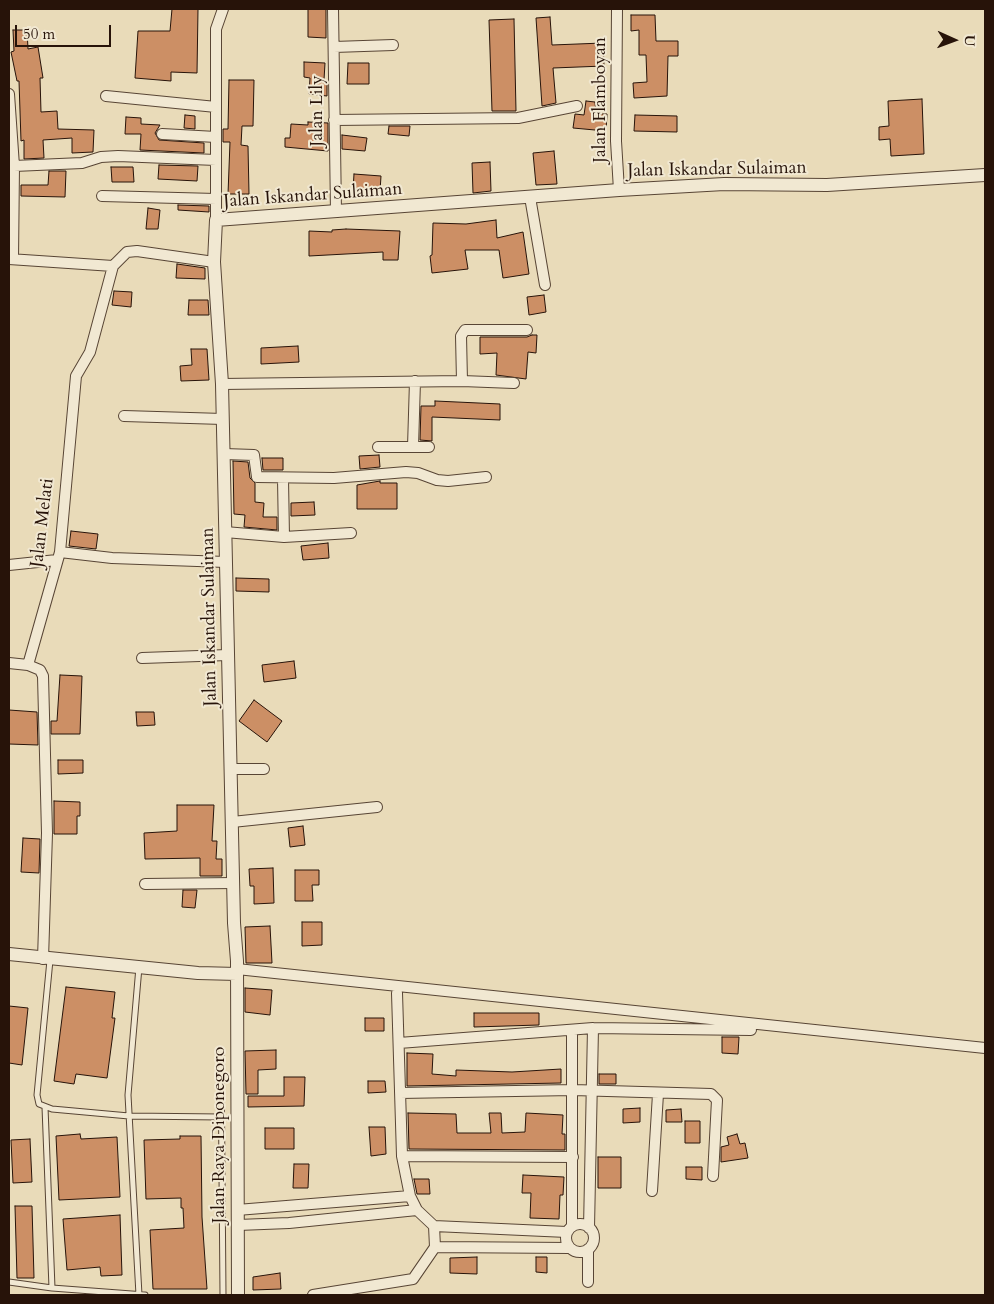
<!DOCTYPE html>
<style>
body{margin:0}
#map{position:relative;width:994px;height:1304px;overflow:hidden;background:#e9dbb9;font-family:Cardo,serif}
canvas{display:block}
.frame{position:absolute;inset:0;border:10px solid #271309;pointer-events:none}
.north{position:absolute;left:929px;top:15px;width:50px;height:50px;-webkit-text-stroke:4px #f1e8d2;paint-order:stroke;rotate:92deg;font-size:14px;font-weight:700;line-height:20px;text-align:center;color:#271309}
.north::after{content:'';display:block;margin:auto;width:18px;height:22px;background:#271309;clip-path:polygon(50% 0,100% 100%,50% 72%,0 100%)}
.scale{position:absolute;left:15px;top:25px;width:96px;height:22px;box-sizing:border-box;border:2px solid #271309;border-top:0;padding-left:6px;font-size:15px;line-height:18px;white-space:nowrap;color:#271309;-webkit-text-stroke:4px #f1e8d2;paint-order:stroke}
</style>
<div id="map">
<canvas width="994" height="1304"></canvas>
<div class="frame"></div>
<div class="north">U</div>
<div class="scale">50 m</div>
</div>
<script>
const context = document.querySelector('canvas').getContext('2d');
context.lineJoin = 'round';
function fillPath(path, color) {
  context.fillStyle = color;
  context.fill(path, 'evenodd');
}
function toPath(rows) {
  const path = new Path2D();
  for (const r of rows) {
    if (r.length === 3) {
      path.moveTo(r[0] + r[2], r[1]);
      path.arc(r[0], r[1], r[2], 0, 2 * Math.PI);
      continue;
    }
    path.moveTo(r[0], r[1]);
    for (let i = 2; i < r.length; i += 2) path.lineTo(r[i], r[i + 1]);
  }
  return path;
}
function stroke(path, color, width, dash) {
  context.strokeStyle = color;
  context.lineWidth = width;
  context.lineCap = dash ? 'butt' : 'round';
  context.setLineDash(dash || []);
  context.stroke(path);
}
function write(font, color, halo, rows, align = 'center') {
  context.font = font + ' Cardo,serif';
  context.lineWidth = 4;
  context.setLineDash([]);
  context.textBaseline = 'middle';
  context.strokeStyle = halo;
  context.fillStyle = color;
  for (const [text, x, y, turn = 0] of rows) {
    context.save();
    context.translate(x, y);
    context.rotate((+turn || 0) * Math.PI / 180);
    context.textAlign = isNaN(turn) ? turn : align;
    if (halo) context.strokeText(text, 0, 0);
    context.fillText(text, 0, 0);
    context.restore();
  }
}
const building = toPath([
 [172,9,198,9,197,73,171,72,171,81,135,78,138,31,170,31,172,9],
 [308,9,326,9,326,38,308,37,308,9],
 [631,15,655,15,656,41,678,41,678,56,668,56,667,96,634,98,633,83,647,82,646,55,639,55,639,30,631,31,631,15],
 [550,17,552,45,603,43,604,66,553,68,556,103,542,106,536,18,550,17],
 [514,19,516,111,492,111,489,20,514,19],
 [13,30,27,30,28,49,38,47,43,78,40,78,41,112,57,111,58,129,94,130,93,152,72,153,72,138,43,140,44,158,24,159,24,140,21,141,19,81,17,81,11,52,14,51,13,30],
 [304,62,325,63,324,80,327,81,327,96,309,94,310,78,304,77,304,62],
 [348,63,369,63,369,84,347,84,348,63],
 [229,80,254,80,253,126,242,126,241,145,248,146,249,194,228,194,230,142,223,142,223,129,228,129,229,80],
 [922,99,924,154,891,156,890,139,879,140,879,127,889,126,888,101,922,99],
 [586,101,595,102,596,114,607,114,606,131,573,128,575,114,584,115,586,101],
 [185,115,195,116,195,129,184,128,185,115],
 [635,115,677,116,677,132,634,131,635,115],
 [126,117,141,118,141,124,160,125,155,133,159,140,204,143,204,153,140,150,141,134,125,134,126,117],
 [308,122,328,123,328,151,285,147,285,138,290,138,291,124,308,125,308,122],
 [389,126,410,126,409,136,388,134,389,126],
 [342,135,367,138,365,151,342,149,342,135],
 [554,151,557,184,536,185,533,153,554,151],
 [490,162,491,191,473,193,472,163,490,162],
 [159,165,198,166,197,181,158,179,159,165],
 [111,167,133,167,134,182,112,182,111,167],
 [49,171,66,171,65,197,21,196,21,185,48,185,49,171],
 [354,174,381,176,380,191,353,190,354,174],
 [178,205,209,206,209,212,178,210,178,205],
 [148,208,160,210,158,229,146,229,148,208],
 [496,220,497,238,523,232,529,274,503,278,499,250,465,250,468,269,432,273,430,256,432,255,433,223,466,224,496,220],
 [346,229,400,231,398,260,383,260,383,252,309,256,309,231,332,232,332,230,346,229],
 [177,264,205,268,205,279,176,278,177,264],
 [114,291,132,292,131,307,112,305,114,291],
 [544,295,546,312,529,315,527,297,544,295],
 [189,300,208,300,209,315,188,315,189,300],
 [532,335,537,335,536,353,528,352,526,379,496,375,497,353,480,354,480,337,527,337,532,335],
 [298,346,299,362,261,364,261,348,298,346],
 [191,349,207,349,209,380,181,381,180,366,192,365,191,349],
 [435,401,500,404,500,420,432,417,432,441,420,440,421,406,435,406,435,401],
 [379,455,380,467,360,469,359,456,379,455],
 [262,458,283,458,283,470,263,470,262,458],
 [233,461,248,462,250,478,255,483,255,502,264,503,263,517,277,517,277,530,244,527,245,515,234,514,233,461],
 [380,481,380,483,397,483,397,509,357,509,357,485,380,481],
 [314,502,315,515,291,516,291,503,314,502],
 [71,531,98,534,96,549,69,546,71,531],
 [328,543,329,558,303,560,301,546,328,543],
 [236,578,269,579,269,592,236,591,236,578],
 [294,661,296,678,264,682,262,665,294,661],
 [60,675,82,676,80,734,51,734,51,721,57,721,60,675],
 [254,700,282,721,267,742,239,721,254,700],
 [9,710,37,712,38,745,9,744,9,710],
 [136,712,154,712,155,725,137,726,136,712],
 [58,760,83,760,83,773,58,774,58,760],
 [54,801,80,802,80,816,77,816,77,834,54,834,54,801],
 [177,805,214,805,212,841,217,841,216,859,222,859,222,876,200,876,200,858,145,859,144,833,177,831,177,805],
 [303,826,305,845,290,847,288,828,303,826],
 [23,838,40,839,39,873,21,872,23,838],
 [273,868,274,903,254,904,254,886,250,886,249,869,273,868],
 [295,870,319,870,319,885,312,885,313,901,295,901,295,870],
 [183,890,197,890,195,908,182,907,183,890],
 [302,922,322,922,322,945,302,946,302,922],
 [270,926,272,963,246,963,245,927,270,926],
 [66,987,115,992,112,1018,115,1018,107,1078,76,1074,74,1084,54,1081,66,987],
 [245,988,272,990,270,1015,245,1012,245,988],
 [9,1006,28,1008,22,1065,9,1063,9,1006],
 [474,1013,539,1013,539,1025,474,1027,474,1013],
 [365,1018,384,1018,384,1031,365,1031,365,1018],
 [722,1037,739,1037,738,1054,722,1053,722,1037],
 [276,1050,276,1069,258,1070,258,1094,246,1094,245,1051,276,1050],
 [407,1053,433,1054,432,1074,456,1076,456,1070,512,1072,561,1069,561,1083,407,1086,407,1053],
 [599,1074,616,1074,616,1084,599,1084,599,1074],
 [284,1077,305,1077,304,1106,248,1107,248,1096,284,1096,284,1077],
 [368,1081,385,1081,386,1092,368,1093,368,1081],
 [640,1108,640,1122,623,1123,623,1109,640,1108],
 [681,1109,682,1122,666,1122,666,1110,681,1109],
 [408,1113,456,1114,457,1133,491,1133,489,1113,501,1113,502,1133,525,1132,526,1113,563,1115,562,1134,565,1134,565,1150,409,1149,408,1113],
 [685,1121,700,1121,700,1143,685,1143,685,1121],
 [369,1127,385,1127,386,1154,371,1156,369,1127],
 [265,1128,294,1128,294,1149,265,1149,265,1128],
 [80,1134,81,1139,117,1137,120,1197,59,1200,56,1136,80,1134],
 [737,1134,740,1144,745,1143,748,1158,721,1162,721,1147,729,1145,727,1137,737,1134],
 [180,1136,201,1136,202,1217,207,1289,153,1289,150,1230,184,1228,183,1208,181,1208,181,1198,146,1199,144,1140,180,1139,180,1136],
 [30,1139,32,1182,13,1183,11,1140,30,1139],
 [598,1157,621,1157,621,1188,598,1188,598,1157],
 [294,1164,309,1164,308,1188,293,1188,294,1164],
 [686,1167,702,1167,702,1180,686,1179,686,1167],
 [523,1175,564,1177,563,1195,560,1195,559,1219,530,1218,531,1193,522,1193,523,1175],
 [414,1179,429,1179,430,1194,417,1194,414,1179],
 [15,1206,32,1206,34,1278,17,1278,15,1206],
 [120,1215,122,1275,101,1276,100,1267,67,1270,63,1219,120,1215],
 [477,1257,477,1274,450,1273,450,1258,477,1257],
 [536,1257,547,1257,547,1273,536,1272,536,1257],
 [280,1273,281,1289,253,1290,253,1277,280,1273]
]);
fillPath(building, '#cc8f65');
stroke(building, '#271309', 1);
const service = toPath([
 [50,960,37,1095,39,1104,52,1109,129,1116,221,1117],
 [139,967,128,1095,139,1295],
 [221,1052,223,1295],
 [45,1107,52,1288],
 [9,1282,52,1288,145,1295]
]);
const minor = toPath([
 [333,9,336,212],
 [617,9,616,141,619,190],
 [334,47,393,45],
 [9,94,14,166,13,259],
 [106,96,216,107],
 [334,120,518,118,577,106],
 [162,134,216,137],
 [14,166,82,163,101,157,118,156,216,160],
 [102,196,216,199],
 [530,197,545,285],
 [216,220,216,29,223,9],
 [9,259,113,266,127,252,137,251,214,262],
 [462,381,461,336,465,330,527,330],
 [222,384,462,381,514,383],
 [124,416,223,419],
 [378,447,429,447],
 [413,447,415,381],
 [224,454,254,455,257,477,334,478,406,472,418,473,437,480,448,481,486,477],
 [283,479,284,537],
 [225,532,284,537,351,533],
 [60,552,112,558,226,562],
 [9,565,57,560],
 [142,658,228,655],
 [9,663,28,665],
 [231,769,264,769],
 [232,822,377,807],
 [145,884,234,883],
 [43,959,47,833,43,676,40,670,28,665,60,552,76,376,90,352,113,266],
 [237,969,985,1048],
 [397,993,402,1156,410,1196,417,1210,434,1226,567,1232],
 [399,1043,593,1028,751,1030],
 [400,1093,573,1090,711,1094,717,1100,713,1176],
 [402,1156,573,1157],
 [652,1191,658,1094],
 [237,1210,410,1196],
 [580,1238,14],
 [238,1225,289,1223,417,1210],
 [572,1226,572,1030],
 [589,1228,593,1028],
 [435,1247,570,1248],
 [588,1282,588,1249],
 [313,1295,413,1279,435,1247,434,1226]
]);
const tertiary = toPath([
 [9,954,198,973,237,974],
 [238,1295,237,961,234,923,222,384,214,262,216,220,619,190,724,184,827,185,985,175]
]);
stroke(service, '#584535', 7);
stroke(minor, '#584535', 12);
stroke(tertiary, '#584535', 14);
stroke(service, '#f1e8d2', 5);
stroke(minor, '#f1e8d2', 10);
stroke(tertiary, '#f1e8d2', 12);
write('18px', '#271309', '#f1e8d2', [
 ["Jalan Flamboyan",601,100,-90],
 ["Jalan Lily",318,111,-90],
 ["Jalan Iskandar Sulaiman",717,170,-1],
 ["Jalan Iskandar Sulaiman",313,196,-4],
 ["Jalan Melati",43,523,-83],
 ["Jalan Iskandar Sulaiman",210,617,-91],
 ["Jalan Raya Diponegoro",220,1135,-90]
]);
</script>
